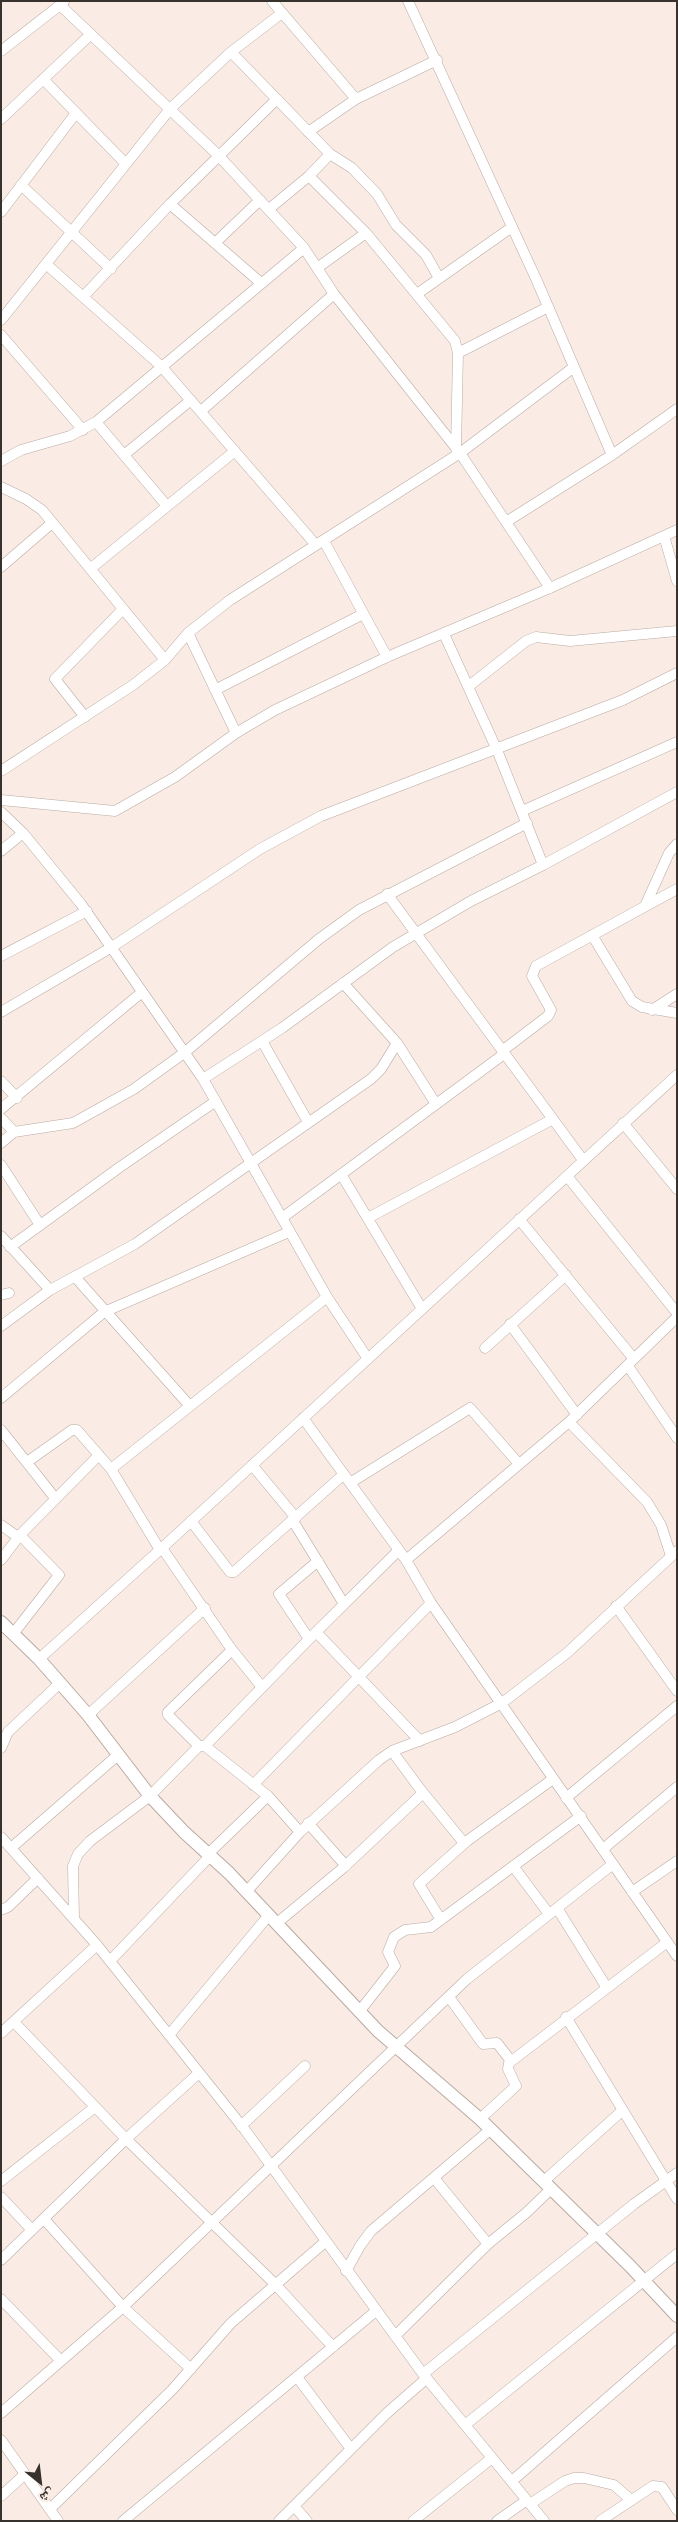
<!DOCTYPE html>
<meta charset="utf-8">
<style>
body{margin:0}
#map{position:relative;width:678px;height:2522px;overflow:hidden;background:#faece4;font-family:"Varela Round","Noto Naskh Arabic",sans-serif}
canvas{display:block}
.frame{position:absolute;inset:0;border:2px solid #38322f;pointer-events:none}
.north{position:absolute;left:15px;top:2457px;width:50px;height:50px;-webkit-text-stroke:4px #faece4;paint-order:stroke;rotate:151deg;font-size:14px;font-weight:700;line-height:20px;text-align:center;color:#38322f}
.north::after{content:'';display:block;margin:auto;width:18px;height:22px;background:#38322f;clip-path:polygon(50% 0,100% 100%,50% 72%,0 100%)}
</style>
<div id="map">
<canvas width="678" height="2522"></canvas>
<div class="frame"></div>
<div class="north">ش</div>
</div>
<script>
const context = document.querySelector('canvas').getContext('2d');
context.lineJoin = 'round';
function toPath(rows) {
  const path = new Path2D();
  for (const r of rows) {
    path.moveTo(r[0], r[1]);
    for (let i = 2; i < r.length; i += 2) path.lineTo(r[i], r[i + 1]);
  }
  return path;
}
function stroke(path, color, width, dash) {
  context.strokeStyle = color;
  context.lineWidth = width;
  context.lineCap = dash ? 'butt' : 'round';
  context.setLineDash(dash || []);
  context.stroke(path);
}
const minor = toPath([
 [272,1,356,99],
 [408,1,537,281,612,455],
 [61,6,218,155,304,248,334,294,460,453,550,588],
 [1,51,64,2],
 [231,52,330,154,309,176,366,233,455,341,458,353,456,449],
 [43,79,125,163],
 [1,119,91,34],
 [308,132,356,99,437,60],
 [330,154,352,168,377,194,396,225,426,255,439,278],
 [21,185,111,269],
 [170,204,261,283],
 [269,209,309,176],
 [1,212,76,113],
 [215,243,260,200],
 [46,264,161,366,316,545],
 [317,268,366,233],
 [417,294,512,227],
 [83,297,170,204,277,99],
 [1,320,170,109,231,52,282,13],
 [1,335,83,430],
 [458,353,548,307],
 [201,411,334,294],
 [96,422,167,506],
 [124,455,191,400],
 [1,461,21,450,70,436,96,422,304,248],
 [1,487,26,499,42,510,165,660],
 [506,522,612,455,677,409],
 [664,536,677,581],
 [324,541,387,657],
 [1,567,52,523],
 [90,569,235,451],
 [188,633,236,733],
 [444,634,497,750,543,865],
 [469,686,526,641,536,637,570,641,677,631],
 [215,690,363,614],
 [85,717,55,679,123,609],
 [1,771,133,685,165,660,188,633,230,600,460,453,574,367],
 [1,800,115,811,175,777,236,733,275,710,387,657,550,588,677,530],
 [522,811,677,742],
 [1,812,23,833,81,904,203,1079,327,1297,368,1359],
 [1,851,23,833],
 [387,894,583,1160],
 [645,906,669,853,677,844],
 [592,935,632,1001,642,1007,677,1013],
 [1,956,87,911],
 [343,983,397,1043,436,1104],
 [652,1010,677,994],
 [1,1012,112,947,260,849,321,816,623,700,677,673],
 [262,1041,308,1122],
 [502,1051,548,1016,551,1010,532,976,536,966,677,889],
 [203,1079,282,1028,393,947,471,901,543,865,677,792],
 [1,1081,17,1098],
 [1,1109,141,993],
 [1,1118,14,1132],
 [623,1123,677,1189],
 [1,1143,14,1132,73,1123,134,1089,184,1053,319,939,359,910,527,823],
 [1,1165,40,1225],
 [341,1174,422,1309],
 [567,1176,677,1313],
 [282,1218,504,1054],
 [368,1218,553,1119],
 [519,1219,634,1359],
 [1,1236,50,1290],
 [10,1247,120,1167,216,1101],
 [76,1278,189,1405],
 [1,1295,9,1293],
 [510,1324,577,1415],
 [1,1326,50,1290,135,1244,371,1079,381,1069,397,1043],
 [485,1348,566,1275],
 [628,1366,677,1438],
 [1,1398,104,1312,289,1232],
 [303,1418,406,1560,431,1603,677,1956],
 [569,1422,647,1502,661,1525,671,1556],
 [1,1430,55,1498],
 [27,1462,72,1430,77,1430,111,1469,160,1550],
 [252,1465,296,1518],
 [111,1469,327,1297],
 [350,1483,470,1408,519,1464],
 [191,1521,230,1572,234,1572,344,1474],
 [293,1521,344,1604],
 [1,1525,18,1537],
 [162,1548,232,1650,262,1687],
 [1,1560,20,1535,99,1455],
 [406,1560,569,1422,677,1317],
 [616,1606,677,1691],
 [316,1632,420,1741],
 [13,1634,59,1575,20,1535],
 [309,1639,279,1594,318,1561],
 [39,1659,162,1548,677,1075],
 [88,1715,205,1608],
 [199,1746,168,1715,168,1712,232,1650],
 [205,1746,268,1796,300,1832],
 [1,1748,8,1732,59,1684],
 [392,1751,420,1789,464,1843],
 [253,1785,431,1603],
 [566,1798,677,1706],
 [308,1823,346,1866],
 [1,1837,97,1945,245,2130,423,2374,544,2521],
 [11,1848,118,1755],
 [603,1849,677,1787],
 [208,1854,268,1796],
 [513,1866,549,1914],
 [247,1891,300,1832,379,1760,392,1751,455,1727,502,1703,567,1653,677,1551],
 [632,1892,677,1861],
 [557,1908,607,1988],
 [1,1910,8,1907,38,1878],
 [74,1919,73,1866,78,1854,90,1841,150,1796,199,1746,205,1746,316,1632,399,1550],
 [441,1920,419,1884,467,1841,553,1779],
 [277,1923,343,1868,423,1793],
 [110,1961,210,1856],
 [449,1997,483,2044,497,2043,511,2061],
 [359,2012,395,1966,388,1952,394,1937,405,1930,431,1927,581,1816],
 [566,2017,677,2199],
 [14,2022,126,2139,274,2283,333,2347],
 [1,2033,97,1945],
 [169,2035,269,1915],
 [480,2119,516,2086,508,2069,509,2063,666,1943],
 [241,2126,305,2066],
 [434,2178,488,2244],
 [1,2181,95,2107],
 [544,2181,623,2110],
 [1,2197,32,2230],
 [44,2219,123,2307,191,2369],
 [1,2260,126,2139,199,2073],
 [346,2271,360,2246,371,2231,491,2129],
 [1,2299,61,2361],
 [395,2336,488,2244,526,2213,551,2189],
 [423,2374,634,2204,677,2173],
 [297,2377,351,2449],
 [1,2413,123,2307,467,1979,613,1864],
 [465,2425,677,2254],
 [1,2440,58,2521],
 [512,2481,677,2337],
 [1,2496,25,2474],
 [530,2504,565,2481,574,2478,584,2478,614,2485,631,2500],
 [294,2506,307,2521],
 [50,2509,172,2390,231,2323,325,2242],
 [123,2521,376,2311],
 [279,2521,387,2413,427,2378],
 [413,2521,492,2458],
 [497,2521,527,2500],
 [600,2521,653,2486,662,2487,677,2510]
]);
const tertiary = toPath([
 [1,1622,39,1659,88,1715,150,1796,184,1832,229,1873,378,2031,480,2119,630,2266,677,2316]
]);
stroke(minor, '#b8aaa3', 11);
stroke(tertiary, '#b8aaa3', 14);
stroke(minor, '#fff', 10);
stroke(tertiary, '#fff', 12);
</script>
